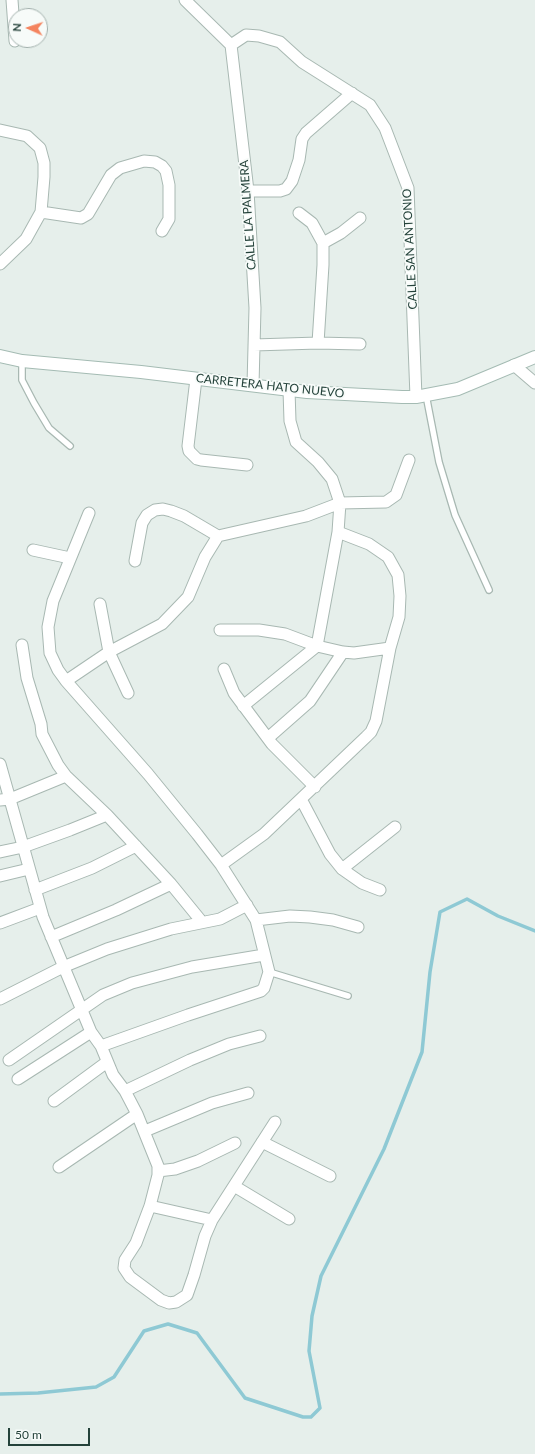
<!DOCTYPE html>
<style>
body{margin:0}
#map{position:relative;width:535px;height:1454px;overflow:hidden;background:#e6efeb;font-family:Lato,sans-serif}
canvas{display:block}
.north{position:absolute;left:8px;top:8px;width:40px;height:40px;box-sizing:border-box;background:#f7fbf9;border:1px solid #a3b1ad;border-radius:50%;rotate:273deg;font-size:11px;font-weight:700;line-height:16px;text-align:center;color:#24423a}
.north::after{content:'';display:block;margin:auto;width:14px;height:18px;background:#f4845f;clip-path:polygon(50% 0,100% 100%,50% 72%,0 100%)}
.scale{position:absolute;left:8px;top:1428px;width:82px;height:18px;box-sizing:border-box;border:2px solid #24423a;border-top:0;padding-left:5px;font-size:12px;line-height:14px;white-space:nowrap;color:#24423a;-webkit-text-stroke:3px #f7fbf9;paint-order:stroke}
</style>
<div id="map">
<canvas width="535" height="1454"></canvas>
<div class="north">N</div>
<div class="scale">50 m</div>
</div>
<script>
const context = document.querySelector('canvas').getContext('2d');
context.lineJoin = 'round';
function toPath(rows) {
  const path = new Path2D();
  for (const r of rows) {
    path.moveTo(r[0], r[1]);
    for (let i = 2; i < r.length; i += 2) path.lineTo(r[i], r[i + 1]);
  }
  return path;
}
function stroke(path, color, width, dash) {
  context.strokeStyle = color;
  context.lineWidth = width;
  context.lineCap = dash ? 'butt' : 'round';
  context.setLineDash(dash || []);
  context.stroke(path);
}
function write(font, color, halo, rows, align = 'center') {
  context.font = font + ' Lato,sans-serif';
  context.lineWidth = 3.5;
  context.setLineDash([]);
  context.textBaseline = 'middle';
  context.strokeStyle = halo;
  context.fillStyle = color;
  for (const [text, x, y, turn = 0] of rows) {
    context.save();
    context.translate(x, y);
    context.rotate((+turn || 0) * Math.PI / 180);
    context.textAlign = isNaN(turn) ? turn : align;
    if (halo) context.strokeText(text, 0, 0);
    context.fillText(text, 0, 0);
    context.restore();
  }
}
stroke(toPath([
 [0,1394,38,1393,96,1387,114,1377,144,1331,168,1324,197,1333,245,1398,303,1417,311,1417,320,1408,309,1351,312,1316,321,1276,384,1149,422,1052,430,972,440,912,467,899,498,916,535,931]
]), '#8ec9d4', 3.5);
const service = toPath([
 [22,361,22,380,34,403,49,428,70,446],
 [426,395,439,462,455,515,489,590],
 [269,972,348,996]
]);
const minor = toPath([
 [12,0,15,41],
 [185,0,231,45],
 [231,45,246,35,259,36,280,42,302,62,370,105,385,128,408,188,416,397],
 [231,45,248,191,255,308,253,385],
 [0,130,27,136,40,148,44,163,44,177,41,212,26,239,0,264],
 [248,191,280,191,286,189,292,181,299,160,302,139,306,133,352,93],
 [41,212,81,218,88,214,111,175,120,168,144,161,155,162,162,166,166,171,169,185,169,219,162,231],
 [299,213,312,223,323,243,323,265,318,343],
 [323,243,341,233,360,218],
 [254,345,318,343,360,344],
 [514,365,535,383],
 [196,379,188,446,189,451,197,459,201,460,247,465],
 [289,390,290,421,296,442,318,462,332,479,340,503,338,532,317,646,343,652,354,653,390,648],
 [89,513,53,601,48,627,50,653,58,670,66,681,148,774,197,834,221,865,256,920,269,972,264,988,261,991,188,1015,101,1046],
 [33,550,70,558],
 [135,561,142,523,147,515,155,510,163,509,171,511,184,516,218,536,306,516,340,503,386,502,396,495,409,460],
 [100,604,109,652,128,693],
 [220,630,259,630,285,634,317,646,243,706],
 [22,645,27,678,41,724,42,734,58,765,66,776,107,815,171,884,202,922],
 [224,669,234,693,272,744,315,787],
 [66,681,109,652,162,624,188,597,205,557,218,536],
 [268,738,310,701,343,652],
 [0,764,43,917,91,1032,101,1046,113,1075,125,1091,137,1114,158,1166,158,1175,150,1206,136,1243,125,1260,124,1268,130,1277,161,1300,169,1303,176,1302,187,1295,194,1275,205,1236,212,1220,275,1122],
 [301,799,330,854,342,869,362,883,380,890],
 [0,800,10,799,66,776],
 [0,852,23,847,70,830,107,815],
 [221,865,264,834,366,737,371,732,376,721,390,648,399,617,400,596,398,575,388,557,369,544,338,532],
 [342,869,395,827],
 [0,876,29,869],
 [35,890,92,868,136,846],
 [256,920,290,916,310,917,333,920,358,927],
 [0,923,40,908],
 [51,937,116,910,171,884],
 [0,999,63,967,107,949,171,929,220,919,247,905],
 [9,1060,103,995,132,983,192,967,264,955],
 [18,1079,91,1032],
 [125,1091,190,1060,229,1044,260,1036],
 [54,1101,107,1062],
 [145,1131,212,1103,248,1093],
 [262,1142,330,1176],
 [59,1167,137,1114],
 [158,1171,175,1169,198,1161,235,1143],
 [234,1186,289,1219],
 [150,1206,212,1220]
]);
const secondary = toPath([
 [0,356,22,361,141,372,307,392,402,397,416,397,458,389,535,357]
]);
stroke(service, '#a8b8b2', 8);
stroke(minor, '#a8b8b2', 13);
stroke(secondary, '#a4bbb3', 14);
stroke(service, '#fff', 5.5);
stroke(minor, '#fff', 11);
stroke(secondary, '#fff', 12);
write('12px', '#24423a', '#f7fbf9', [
 ["CALLE LA PALMERA",248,215,-94],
 ["CALLE SAN ANTONIO",410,249,-93],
 ["CARRETERA HATO NUEVO",270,386,6]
]);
</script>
